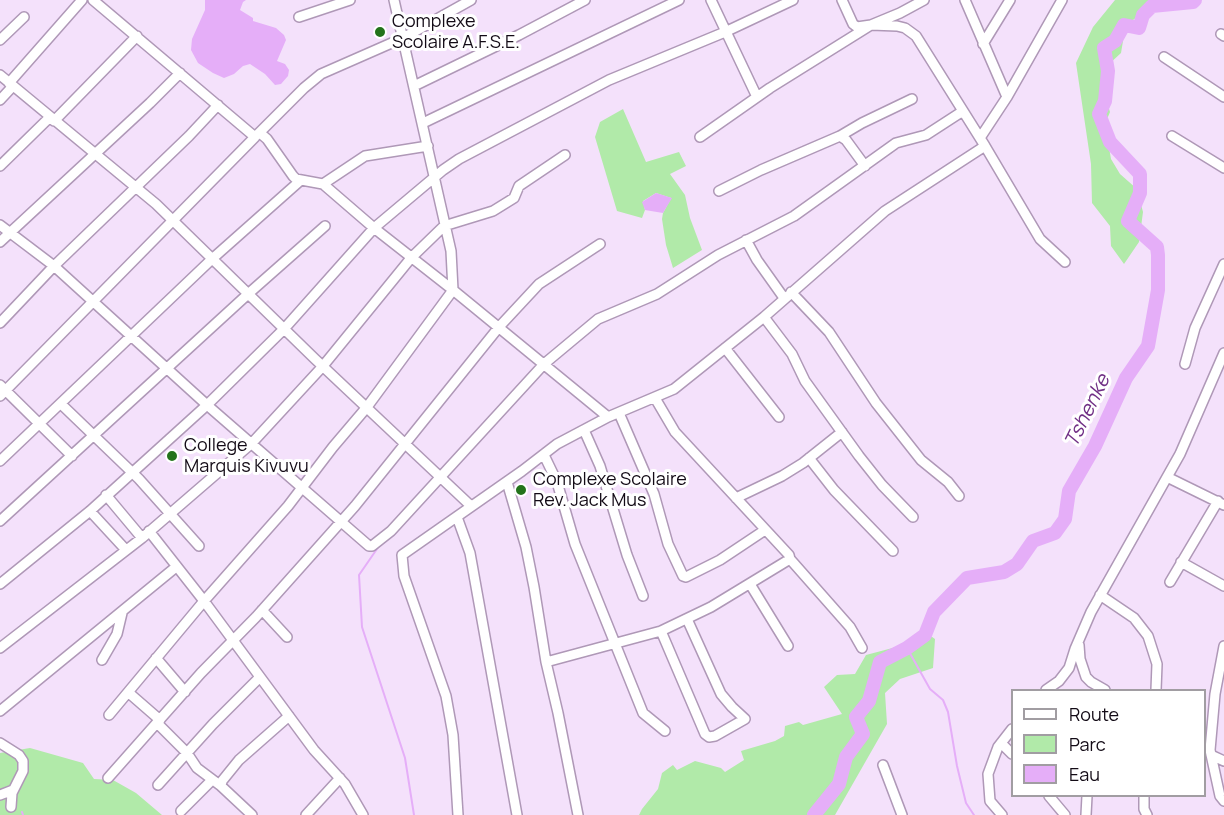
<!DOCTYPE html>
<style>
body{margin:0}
#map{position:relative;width:1224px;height:815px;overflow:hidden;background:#f4e1fb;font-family:Manrope,sans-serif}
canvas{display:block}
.legend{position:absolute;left:1011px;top:689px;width:195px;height:108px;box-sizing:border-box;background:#fff;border:2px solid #a19da2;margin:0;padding:8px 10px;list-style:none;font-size:18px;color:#130b16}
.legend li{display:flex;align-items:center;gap:12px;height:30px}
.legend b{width:30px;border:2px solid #a19da2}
</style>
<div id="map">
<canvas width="1224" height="815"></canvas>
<ul class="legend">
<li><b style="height:8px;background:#fff"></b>Route</li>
<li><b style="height:16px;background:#b1eaa9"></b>Parc</li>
<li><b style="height:16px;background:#e5aef8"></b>Eau</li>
</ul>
</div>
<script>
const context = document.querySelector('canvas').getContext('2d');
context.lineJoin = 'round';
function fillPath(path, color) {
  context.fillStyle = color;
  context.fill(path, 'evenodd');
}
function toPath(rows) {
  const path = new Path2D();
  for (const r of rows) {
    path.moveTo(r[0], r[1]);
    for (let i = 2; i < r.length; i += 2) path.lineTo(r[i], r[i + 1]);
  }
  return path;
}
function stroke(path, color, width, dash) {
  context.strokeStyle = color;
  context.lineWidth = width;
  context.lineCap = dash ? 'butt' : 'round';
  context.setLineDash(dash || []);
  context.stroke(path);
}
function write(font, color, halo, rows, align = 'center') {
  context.font = font + ' Manrope,sans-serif';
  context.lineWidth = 6;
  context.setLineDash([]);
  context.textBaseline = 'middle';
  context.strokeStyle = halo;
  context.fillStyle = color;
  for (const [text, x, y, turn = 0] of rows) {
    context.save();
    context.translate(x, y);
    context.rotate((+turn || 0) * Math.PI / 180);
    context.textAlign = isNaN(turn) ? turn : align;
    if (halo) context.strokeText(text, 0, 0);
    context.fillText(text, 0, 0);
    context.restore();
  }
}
fillPath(toPath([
 [1115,0,1182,0,1175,4,1159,2,1133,20,1124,35,1121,53,1108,65,1105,95,1110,112,1105,124,1111,159,1120,174,1137,189,1143,212,1139,242,1124,264,1111,246,1110,226,1092,203,1091,164,1076,63,1093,27],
 [623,109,646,162,679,152,686,166,670,174,685,195,690,218,702,250,673,268,666,245,662,219,663,213,671,198,656,193,643,201,645,210,642,218,617,211,595,137,600,122],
 [922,630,935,639,933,668,900,679,885,693,887,724,835,815,639,815,642,809,658,789,662,773,673,765,677,770,695,761,721,768,725,772,744,760,741,751,775,741,784,736,785,726,799,722,803,725,842,714,824,687,837,675,855,674,866,655,900,646],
 [30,748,83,763,94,779,113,780,136,793,162,815,0,815,0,753]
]), '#b1eaa9');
fillPath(toPath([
 [205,0,246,0,243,2,240,10,253,18,253,21,276,28,284,35,286,40,277,61,285,64,289,70,288,76,281,84,275,85,265,74,250,64,243,66,234,74,224,78,213,73,198,63,191,50,192,39,205,10],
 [656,193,672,198,663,213,645,210,642,202]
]), '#e5aef8');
stroke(toPath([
 [379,546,359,575,362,627,405,758,414,815],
 [907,648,930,689,943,700,948,712,957,766,966,803,974,815],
 [22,812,23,815]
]), '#e5aef8', 2);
stroke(toPath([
 [814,815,839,784,846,757,863,734,856,717,869,701,880,662,907,648,925,635,934,612,967,578,1004,572,1017,564,1033,541,1055,533,1065,519,1069,491,1095,446,1126,378,1148,346,1158,290,1158,255,1157,247,1128,221,1140,193,1140,174,1110,142,1099,114,1105,101,1108,71,1104,48,1115,41,1124,25,1139,28,1143,15,1152,6,1193,2,1195,0]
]), '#e5aef8', 14);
const minor = toPath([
 [711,0,757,97],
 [842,0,853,24,857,27,871,25,897,26,905,28,916,36,985,146,1040,239,1065,262],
 [965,0,1007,97],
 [299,17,350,0],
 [1221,34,1224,36],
 [0,40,24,17],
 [983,44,1010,0],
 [1164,57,1224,97],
 [0,75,156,204,315,359,471,506],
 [9,83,82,0],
 [414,86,519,35,585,0],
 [0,100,13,86],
 [54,121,137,36],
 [423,123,679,0],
 [260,133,267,139,293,176,296,179,323,184,374,228,453,290,608,417],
 [257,135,304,88,321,74,403,38,471,0],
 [840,136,862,123,912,99],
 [1172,136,1224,168],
 [700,137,770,88,871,25,900,13,924,0],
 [980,138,1007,97,1062,0],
 [0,166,50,117],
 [323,184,365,156,428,146],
 [719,191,761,170,840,136,846,140,865,166],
 [0,225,54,266,207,405,369,546,372,546,391,531,544,364,598,319,657,294,718,255,794,216,896,143,926,135,963,111],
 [746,240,757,260,784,298],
 [0,242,150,103,180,73],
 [791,292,829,332,876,403,921,460,948,482,959,496],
 [764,317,792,354,805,381,859,456,882,485,913,517],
 [0,323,54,266,189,136,218,105],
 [725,348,779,417],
 [1185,364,1195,328,1224,264],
 [0,385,72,456],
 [0,396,255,137,93,0],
 [655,398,675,432,789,555,790,559,850,627,862,648],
 [61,404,139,479,199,546],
 [619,413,654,494,668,544,683,576,686,577,720,560,765,530],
 [584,430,600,466,627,555,643,596],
 [544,455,557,482,575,544,643,713,665,731],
 [809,458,834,490,893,551],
 [0,461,212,259,301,180],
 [1167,477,1224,505],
 [507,482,526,547,534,587,546,662,558,713,578,815],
 [106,495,142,538],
 [736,498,782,476,803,463,842,432],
 [90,511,126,550],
 [457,517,470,553,517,815],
 [0,521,248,294,325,226],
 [149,531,204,601,314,750,345,784,363,815],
 [1181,562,1224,586],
 [1170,582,1218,501],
 [0,584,90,511,207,405,284,329,374,228,443,170,459,159,609,80,725,32,793,0],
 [750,584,788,646],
 [1100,595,1134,618,1148,636,1157,664,1156,690],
 [262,610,287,637],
 [661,631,705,734,709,737,715,736,745,719,732,707,721,694,687,619],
 [1079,645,1080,659,1086,677,1091,682,1105,690],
 [1224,646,1215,694,1210,750,1220,796,1224,801],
 [0,648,142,538,252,443,323,366,411,258,444,226,493,211,514,198,519,186,565,155],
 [156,658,185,692],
 [102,660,117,634,122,613],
 [546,662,661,631,711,607,790,559],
 [1046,690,1059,681,1069,668,1075,649,1091,612,1180,454,1224,353],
 [129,693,160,720],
 [0,711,176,567],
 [109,715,204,601,288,506,333,447,367,407,453,290,451,251,394,0],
 [157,723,187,753,197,768,221,786,252,815],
 [0,743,19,755,23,761,23,771,12,793,11,807],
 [1001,743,1012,754],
 [1211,755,1224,761],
 [883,765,902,815],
 [108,778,201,673,256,617,355,506,499,327,539,284,600,244],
 [158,785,213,724,260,677],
 [221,786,222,781,239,760,289,716],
 [0,795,13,790],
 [1049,796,1065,815],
 [1144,796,1144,809,1147,815],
 [181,811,212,780],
 [306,815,340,778],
 [458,815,453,735,446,696,404,576,402,555,522,471,557,444,608,417,674,389,764,317,885,211,985,146],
 [1002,815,990,801,988,774,998,747,1012,729],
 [1086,815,1087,796]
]);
stroke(minor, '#af98b7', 12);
stroke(minor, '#fff', 9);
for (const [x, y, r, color] of [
 [380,32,6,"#23731b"],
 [172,456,6,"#23731b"],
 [521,490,6,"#23731b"]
]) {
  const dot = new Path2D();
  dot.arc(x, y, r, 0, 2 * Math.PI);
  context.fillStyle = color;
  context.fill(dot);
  stroke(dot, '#fff', 2);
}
write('18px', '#130b16', '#fff', [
 ["Complexe",392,22],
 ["Scolaire A.F.S.E.",392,43],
 ["College",184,446],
 ["Marquis Kivuvu",184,467],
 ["Complexe Scolaire",533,480],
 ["Rev. Jack Mus",533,501]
], 'left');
write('italic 20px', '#713086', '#fff', [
 ["Tshenke",1088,411,-64]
]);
</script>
